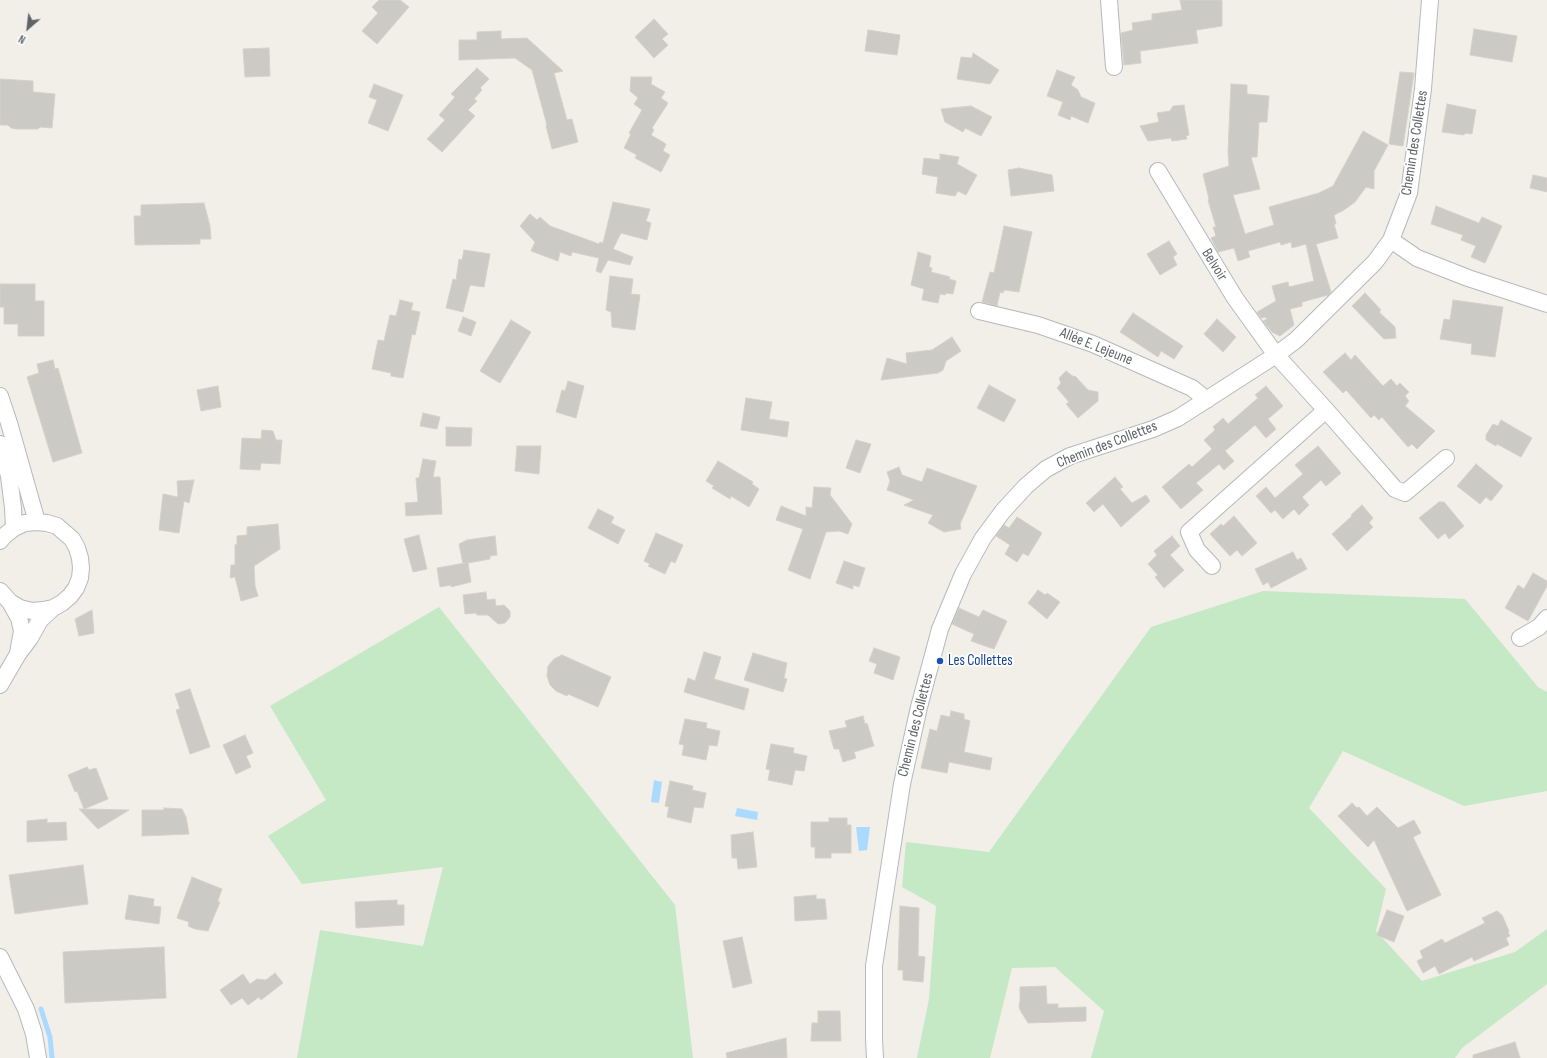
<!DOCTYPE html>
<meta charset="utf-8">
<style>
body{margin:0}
#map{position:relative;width:1547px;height:1058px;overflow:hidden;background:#f1efe8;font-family:"Sofia Sans Condensed",sans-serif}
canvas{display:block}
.north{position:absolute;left:8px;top:8px;width:40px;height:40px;-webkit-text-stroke:3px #fff;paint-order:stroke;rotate:208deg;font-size:11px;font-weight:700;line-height:16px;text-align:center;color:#5f6368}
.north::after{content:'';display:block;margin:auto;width:14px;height:18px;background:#5f6368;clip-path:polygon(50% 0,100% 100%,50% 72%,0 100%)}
</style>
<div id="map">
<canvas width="1547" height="1058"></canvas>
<div class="north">N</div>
</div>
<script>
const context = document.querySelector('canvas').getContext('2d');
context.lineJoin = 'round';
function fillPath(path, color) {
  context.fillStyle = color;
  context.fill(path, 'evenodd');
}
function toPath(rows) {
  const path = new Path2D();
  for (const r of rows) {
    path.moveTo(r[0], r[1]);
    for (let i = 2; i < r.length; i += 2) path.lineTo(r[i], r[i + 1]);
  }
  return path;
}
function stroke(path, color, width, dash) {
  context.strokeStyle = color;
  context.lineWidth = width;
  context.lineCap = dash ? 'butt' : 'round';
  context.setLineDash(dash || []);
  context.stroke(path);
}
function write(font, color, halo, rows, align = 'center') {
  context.font = font + ' "Sofia Sans Condensed",sans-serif';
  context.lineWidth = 3.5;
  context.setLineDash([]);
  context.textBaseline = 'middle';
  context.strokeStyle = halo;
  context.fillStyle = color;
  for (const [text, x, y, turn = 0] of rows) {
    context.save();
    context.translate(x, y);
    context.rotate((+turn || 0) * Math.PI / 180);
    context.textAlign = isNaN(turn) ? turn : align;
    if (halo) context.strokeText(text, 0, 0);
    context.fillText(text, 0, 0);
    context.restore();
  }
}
fillPath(toPath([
 [1263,591,1465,599,1538,687,1547,692,1547,791,1464,806,1343,751,1309,808,1386,889,1376,931,1422,981,1515,952,1547,929,1547,984,1462,1048,1455,1058,1091,1058,1104,1011,1055,967,1012,968,990,1058,917,1058,929,999,936,906,902,887,906,842,989,852,1151,627],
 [439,607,675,905,693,1058,297,1058,320,930,423,946,443,867,302,884,268,836,326,800,270,706]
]), '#c5e8c5');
fillPath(toPath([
 [654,780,662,782,659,803,651,802],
 [737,808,758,812,757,820,735,816],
 [856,827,870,827,867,850,859,851]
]), '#aadaff');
stroke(toPath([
 [41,1009,50,1037,52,1058]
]), '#aadaff', 5);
const building = toPath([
 [379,0,400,0,409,7,377,44,362,31,378,13,372,7,379,0],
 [1180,0,1222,0,1222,26,1196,30,1198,43,1140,51,1141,63,1124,65,1121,33,1133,30,1132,23,1152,20,1152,14,1182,10,1180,0],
 [654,19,668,34,662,39,668,45,654,58,635,37,654,19],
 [1474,29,1517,36,1512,62,1470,55,1474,29],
 [868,30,900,35,897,55,865,51,868,30],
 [501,31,501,39,527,38,563,71,554,73,567,120,572,119,578,142,552,149,546,126,547,125,532,70,515,58,459,60,459,40,477,40,477,32,501,31],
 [269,48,270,76,245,77,243,49,269,48],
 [973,53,999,70,990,84,957,79,961,57,972,58,973,53],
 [477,68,489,79,480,88,482,90,474,99,477,101,468,110,475,116,442,152,427,139,445,120,439,115,455,97,451,94,477,68],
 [1057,70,1075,77,1071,85,1078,90,1081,97,1095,103,1088,123,1071,116,1070,120,1058,115,1063,102,1047,96,1057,70],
 [1400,72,1414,73,1403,146,1389,144,1400,72],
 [631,77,652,77,651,84,665,92,661,98,668,103,652,128,654,130,651,135,666,144,663,151,670,155,661,172,635,158,637,155,624,148,631,134,629,133,642,110,634,104,638,98,630,91,631,77],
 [0,79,33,81,33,92,55,94,52,128,40,127,38,129,17,129,11,128,8,125,0,125,0,79],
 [374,84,403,95,388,131,368,123,377,100,369,97,374,84],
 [1231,84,1247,85,1247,94,1269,96,1267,122,1259,122,1257,157,1251,157,1260,189,1233,195,1245,234,1274,225,1269,207,1319,193,1333,186,1363,131,1388,145,1374,171,1374,189,1366,187,1355,202,1344,210,1334,215,1336,224,1334,224,1338,238,1316,244,1331,292,1328,295,1302,302,1302,306,1290,309,1294,325,1280,336,1272,332,1263,321,1267,319,1266,317,1261,318,1257,312,1276,301,1272,286,1288,282,1289,287,1314,281,1306,244,1292,248,1291,242,1281,245,1280,242,1248,251,1250,257,1238,261,1234,248,1218,252,1211,238,1216,236,1213,227,1216,227,1208,200,1209,199,1203,174,1229,166,1228,152,1231,84],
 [1447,104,1476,110,1472,134,1465,133,1464,135,1442,132,1447,104],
 [1184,105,1189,135,1186,136,1187,139,1172,141,1171,138,1148,141,1140,126,1159,122,1157,113,1170,111,1173,106,1184,105],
 [971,106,992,117,981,136,965,128,963,132,945,122,941,109,971,106],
 [940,154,959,157,957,164,977,175,966,195,958,191,955,196,936,193,938,177,922,174,924,158,940,160,940,154],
 [1019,168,1052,175,1054,191,1011,196,1008,170,1019,168],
 [1533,175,1547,178,1547,192,1530,188,1533,175],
 [613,202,650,209,646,221,651,223,647,240,621,233,613,249,633,257,630,265,608,260,601,273,596,271,599,258,572,252,571,256,560,252,558,261,531,251,535,242,520,226,530,214,537,220,540,217,550,226,599,244,600,242,603,243,613,202],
 [204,203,210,226,211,239,200,239,200,244,135,245,134,216,141,216,141,205,204,203],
 [1436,206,1479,223,1482,217,1502,226,1485,263,1471,257,1476,246,1461,240,1463,235,1431,224,1436,206],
 [1004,226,1032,232,1019,292,1004,290,1003,293,1000,292,997,306,982,302,990,272,994,273,1004,226],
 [1169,241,1177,254,1173,257,1177,265,1160,275,1147,254,1169,241],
 [464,250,490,254,484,287,470,285,463,312,446,308,453,279,456,280,459,259,462,260,464,250],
 [918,252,931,256,929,267,932,268,931,272,950,277,949,279,956,281,953,294,946,293,945,295,940,294,938,303,922,300,924,289,911,285,918,252],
 [610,276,633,279,631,294,640,295,635,330,612,327,611,312,606,310,610,276],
 [0,284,35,284,35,301,44,301,44,336,18,336,18,324,4,324,4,307,0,307,0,284],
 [1365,293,1381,310,1379,312,1395,327,1396,338,1384,339,1352,306,1365,293],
 [400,300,413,303,411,310,420,312,415,335,412,334,403,378,391,376,391,373,372,369,378,340,384,341,390,315,396,316,400,300],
 [1453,300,1503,307,1495,357,1471,354,1472,344,1440,339,1444,319,1450,320,1453,300],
 [1133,313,1183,346,1174,359,1161,351,1158,357,1120,332,1133,313],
 [463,317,476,322,471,336,458,331,463,317],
 [1217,319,1236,337,1223,352,1204,334,1217,319],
 [511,320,531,332,500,383,480,371,511,320],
 [952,337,961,351,946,361,943,370,938,373,881,380,887,358,907,364,906,353,932,350,952,337],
 [1345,353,1351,360,1355,355,1383,386,1391,379,1397,386,1400,383,1409,392,1405,396,1409,401,1405,406,1435,431,1417,449,1412,444,1408,447,1382,417,1379,420,1374,415,1371,418,1346,390,1343,393,1323,372,1345,353],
 [53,360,55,369,58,368,82,453,53,462,27,377,39,373,37,364,53,360],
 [1066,371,1074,377,1075,376,1088,390,1098,392,1098,401,1078,418,1066,404,1069,402,1057,388,1061,383,1059,378,1066,371],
 [568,381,584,386,576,418,556,412,562,390,565,391,568,381],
 [989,385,1016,400,1004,422,977,408,989,385],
 [218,386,221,407,201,411,197,390,218,386],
 [1266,386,1283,406,1268,419,1276,429,1266,438,1255,425,1225,451,1234,461,1224,470,1219,464,1196,483,1203,490,1181,509,1162,487,1189,464,1192,467,1212,449,1204,440,1215,430,1213,427,1223,418,1228,424,1258,398,1255,395,1266,386],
 [746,398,772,402,769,419,789,422,787,437,741,430,746,398],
 [423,413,440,417,437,429,420,426,423,413],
 [1501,420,1532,438,1521,457,1497,444,1496,446,1486,440,1486,435,1493,424,1498,426,1501,420],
 [446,427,472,428,471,446,446,446,446,427],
 [262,430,273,431,276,440,282,440,280,464,261,463,260,470,240,469,242,438,261,439,262,430],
 [856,440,871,444,860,473,846,468,856,440],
 [517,446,541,446,539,474,515,471,517,446],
 [1318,446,1341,473,1326,486,1321,480,1302,497,1309,505,1299,515,1294,509,1283,519,1275,510,1271,513,1256,496,1266,487,1275,498,1303,474,1295,465,1318,446],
 [423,459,436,461,433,477,440,477,442,514,406,516,405,503,418,502,416,478,419,478,423,459],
 [718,461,753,482,752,484,759,489,749,507,731,496,730,499,712,488,714,486,706,481,718,461],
 [1476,464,1503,486,1491,501,1486,497,1480,504,1457,486,1476,464],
 [899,467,902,475,922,482,927,468,977,486,960,524,961,529,944,532,928,523,933,515,904,505,914,500,887,490,890,481,887,472,899,467],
 [1115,477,1123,487,1120,489,1132,503,1146,495,1150,501,1121,527,1103,504,1094,512,1086,503,1115,477],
 [194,480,189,503,184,501,179,533,159,530,163,494,178,497,177,481,194,480],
 [814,487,831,488,830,495,852,524,848,534,839,531,826,532,810,579,788,570,803,529,776,520,781,506,806,516,806,507,812,508,814,487],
 [1439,502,1444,502,1464,526,1449,539,1445,533,1438,539,1419,518,1439,502],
 [1362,505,1373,518,1369,523,1373,527,1347,551,1332,534,1352,516,1351,515,1362,505],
 [598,509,614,517,611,523,625,530,618,544,588,528,598,509],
 [1234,516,1257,543,1242,556,1237,550,1230,556,1210,534,1221,524,1223,526,1234,516],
 [1017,517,1042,533,1028,556,1023,553,1017,562,1005,554,1010,545,996,536,1004,525,1009,528,1017,517],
 [278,524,280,549,254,566,255,586,258,596,241,601,235,577,230,578,231,565,235,565,235,545,237,544,237,536,247,535,247,527,278,524],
 [656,533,683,545,675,563,671,561,665,574,648,566,650,564,644,561,656,533],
 [419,535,427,569,413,572,404,539,419,535],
 [495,536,497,555,490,556,490,559,468,563,471,582,451,587,451,585,440,587,437,568,465,563,463,564,459,544,467,540,495,536],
 [1172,536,1180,546,1170,555,1184,570,1164,588,1155,577,1158,575,1148,564,1157,555,1154,551,1172,536],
 [1293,552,1297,560,1301,558,1307,569,1271,588,1268,582,1263,585,1255,569,1293,552],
 [844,561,865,568,859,587,853,585,853,589,836,583,844,561],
 [1533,573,1547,581,1547,586,1528,621,1505,608,1518,585,1524,589,1533,573],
 [1038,590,1045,595,1047,593,1060,602,1047,619,1028,603,1038,590],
 [486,592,487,600,495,599,496,606,504,605,510,611,510,617,505,623,498,624,488,615,477,615,476,613,465,614,463,595,486,592],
 [959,608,979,617,983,610,1007,621,994,649,971,641,974,634,952,624,959,608],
 [92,610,94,633,79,636,75,619,92,610],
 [874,648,900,657,893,680,874,673,877,664,869,661,874,648],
 [704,652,721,657,714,679,749,689,744,710,684,692,688,678,695,681,704,652],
 [753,653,787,663,784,678,787,679,783,692,744,680,753,653],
 [562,655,611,677,598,707,568,694,567,696,556,691,550,685,547,676,548,666,554,659,562,655],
 [190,689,210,747,190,754,176,710,180,709,175,694,190,689],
 [951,711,964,714,964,719,970,721,964,752,992,758,990,770,949,762,947,773,921,768,930,729,937,731,941,715,950,717,951,711],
 [863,716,865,724,867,723,874,746,854,752,856,758,843,762,839,749,834,749,829,731,847,727,845,721,863,716],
 [685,719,707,723,706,728,720,731,717,746,709,745,706,760,682,755,684,745,679,744,685,719],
 [245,735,253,753,246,756,251,767,236,774,223,745,245,735],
 [771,744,794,748,793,753,807,756,804,771,795,770,792,785,768,780,770,770,766,769,771,744],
 [87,767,89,770,96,768,108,799,84,809,129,810,98,829,79,809,84,809,77,791,75,792,68,775,87,767],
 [670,781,693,786,692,790,706,793,703,808,694,807,691,823,667,817,669,807,665,806,670,781],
 [1352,803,1357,808,1359,807,1367,816,1377,807,1398,828,1414,820,1421,833,1413,837,1441,895,1407,911,1374,840,1368,847,1338,816,1352,803],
 [164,808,182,809,186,817,189,834,142,836,142,810,164,810,164,808],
 [829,818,847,818,847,825,851,825,851,853,831,853,831,858,815,858,815,847,811,847,811,822,829,822,829,818],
 [47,819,47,823,66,822,67,840,27,842,27,821,47,819],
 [753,832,757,867,738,869,737,858,732,858,731,835,753,832],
 [83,865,88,904,15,914,9,875,83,865],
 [192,877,222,889,218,900,218,902,220,902,208,931,195,929,188,926,189,922,177,918,192,877],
 [129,895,154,899,153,906,161,907,159,924,125,919,129,895],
 [816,895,816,899,825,899,827,919,795,921,794,897,816,895],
 [397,900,397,905,404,905,404,925,356,928,355,902,397,900],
 [900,906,919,908,918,956,925,957,923,982,903,980,903,970,898,970,900,906],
 [1387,910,1404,916,1394,942,1377,935,1387,910],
 [1497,911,1502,915,1509,931,1508,932,1510,936,1506,938,1509,945,1474,961,1472,957,1439,974,1435,966,1423,973,1417,961,1423,958,1420,951,1442,939,1445,943,1485,923,1482,918,1497,911],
 [742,937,752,983,733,988,723,941,742,937],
 [164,947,166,998,65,1003,63,952,164,947],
 [275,973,283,983,261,1000,259,997,248,1005,242,998,231,1005,220,990,243,974,250,984,257,979,266,980,275,973],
 [1046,986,1047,1004,1058,1004,1058,1008,1086,1007,1086,1021,1028,1023,1020,1010,1019,1006,1020,1001,1020,987,1046,986],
 [818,1011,840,1011,841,1041,811,1041,812,1023,818,1023,818,1011],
 [786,1038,787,1058,727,1058,726,1053,786,1038],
 [1515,1042,1520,1058,1473,1058,1473,1055,1515,1042]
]);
fillPath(building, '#cccac5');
stroke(building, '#d6d1c6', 1);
const minor = toPath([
 [1109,0,1114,67],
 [1158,171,1235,298,1276,355,1326,410,1395,489,1405,493,1446,458],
 [1391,240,1417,258,1468,278,1547,304],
 [979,311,1038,325,1093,344,1192,388,1207,400],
 [0,396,9,423,37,522],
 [0,444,9,476,13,508,14,528],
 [0,541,4,536,14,528,25,523,37,522,47,523,57,526,72,539,77,548,80,558,81,568,80,578,76,588,70,596,62,603,53,608,43,610,32,611,20,608,10,602,0,591],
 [1212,566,1197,550,1189,532,1326,410],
 [10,602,19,618,22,631,18,653],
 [1520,638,1539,627,1547,618],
 [0,685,18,654,30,638,40,620,53,608],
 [0,957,26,1009,34,1034,38,1058],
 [875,1058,874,1039,874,966,902,784,919,707,940,629,963,574,983,538,1003,511,1026,486,1046,469,1070,456,1153,429,1178,418,1276,355,1296,340,1375,262,1391,240,1409,193,1423,89,1430,0]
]);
stroke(minor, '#b5b8bc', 18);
stroke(minor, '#fff', 16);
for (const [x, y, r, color] of [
 [940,661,4,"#1a4fb4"]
]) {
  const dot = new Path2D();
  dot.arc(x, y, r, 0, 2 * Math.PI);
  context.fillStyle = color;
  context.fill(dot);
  stroke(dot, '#fff', 1.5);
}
write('15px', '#5f6368', '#fff', [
 ["Chemin des Collettes",1415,143,-81],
 ["Belvoir",1214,265,58],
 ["Allée E. Lejeune",1096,347,22],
 ["Chemin des Collettes",1107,445,-21],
 ["Chemin des Collettes",916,725,-76]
]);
write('15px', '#164399', '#fff', [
 ["Les Collettes",948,661]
], 'left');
</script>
